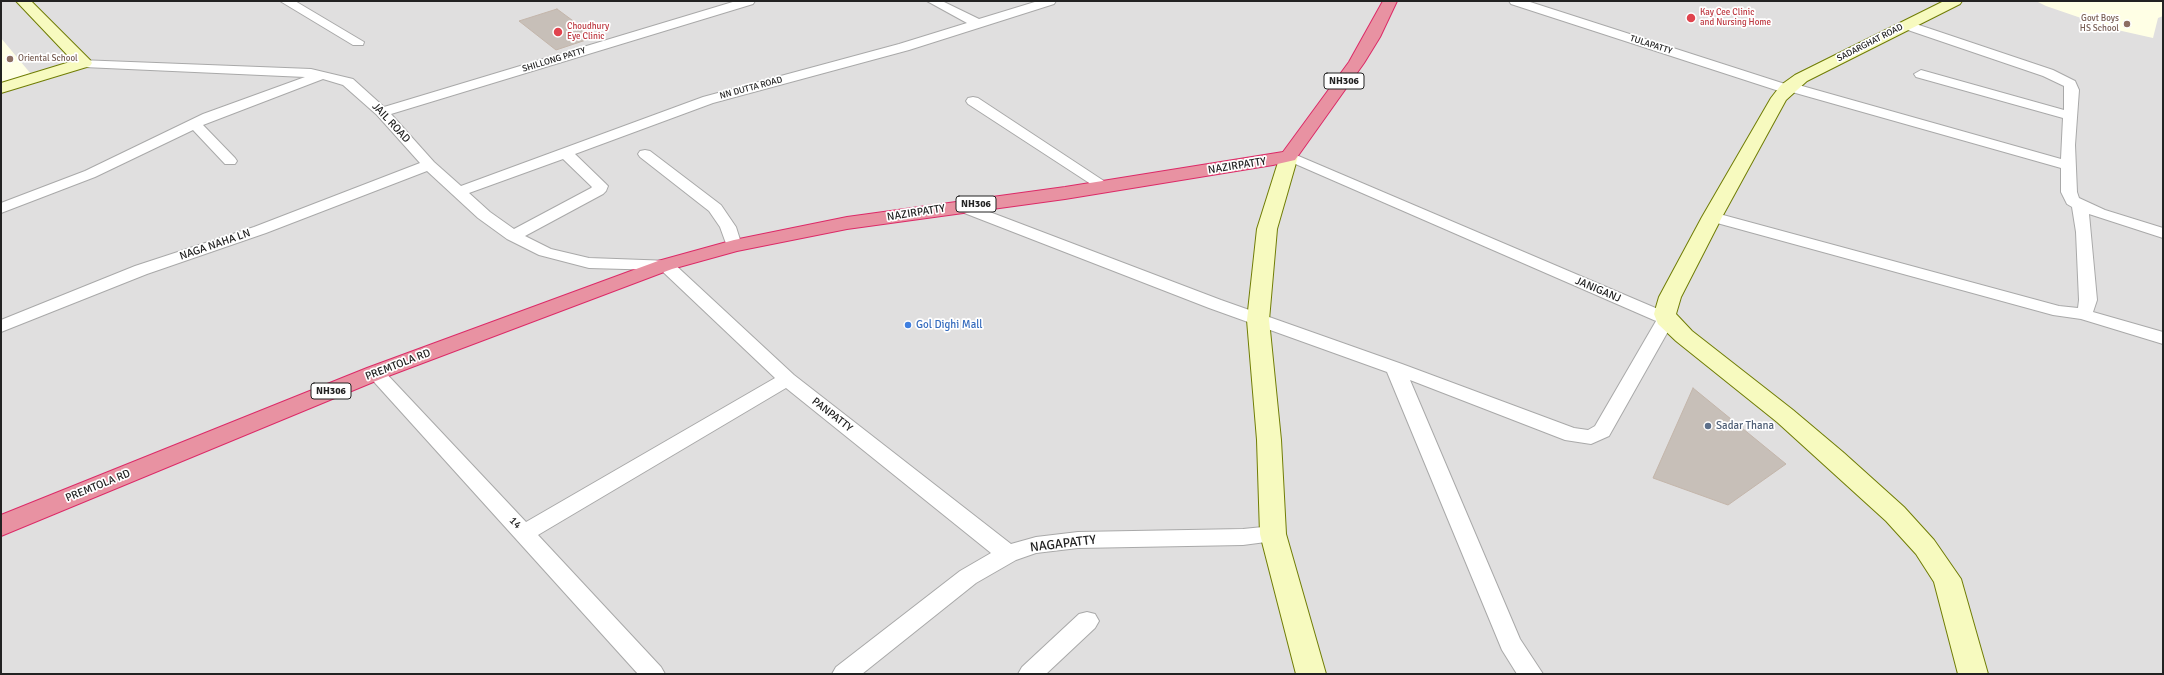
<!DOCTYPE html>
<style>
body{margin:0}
#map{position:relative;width:2164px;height:675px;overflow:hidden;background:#f2efe9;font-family:Signika,sans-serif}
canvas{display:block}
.frame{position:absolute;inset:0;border:2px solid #222;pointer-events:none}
</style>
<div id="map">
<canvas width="2164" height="675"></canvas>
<div class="frame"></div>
</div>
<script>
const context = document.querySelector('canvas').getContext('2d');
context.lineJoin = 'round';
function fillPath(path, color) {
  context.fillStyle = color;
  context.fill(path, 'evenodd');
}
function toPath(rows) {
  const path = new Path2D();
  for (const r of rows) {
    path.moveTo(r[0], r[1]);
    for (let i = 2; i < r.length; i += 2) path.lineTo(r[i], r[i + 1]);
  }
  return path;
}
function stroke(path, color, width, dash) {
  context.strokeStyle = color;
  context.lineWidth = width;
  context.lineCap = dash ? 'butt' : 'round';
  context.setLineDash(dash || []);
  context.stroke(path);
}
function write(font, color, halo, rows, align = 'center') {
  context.font = font + ' Signika,sans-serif';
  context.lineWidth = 3.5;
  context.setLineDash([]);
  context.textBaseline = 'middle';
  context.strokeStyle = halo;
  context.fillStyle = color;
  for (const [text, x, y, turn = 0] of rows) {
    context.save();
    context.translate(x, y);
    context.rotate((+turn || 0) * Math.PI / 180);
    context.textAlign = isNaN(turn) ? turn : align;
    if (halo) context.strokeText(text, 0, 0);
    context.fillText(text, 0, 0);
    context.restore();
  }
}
fillPath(toPath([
 [1,1,2163,1,2163,674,1,674]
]), '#e0dfdf');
fillPath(toPath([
 [2036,1,2163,1,2163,16,2158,18,2153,38,2113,29,2046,6],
 [1,38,36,80,1,90]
]), '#ffffe5');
const building = toPath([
 [557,9,595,37,556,50,519,21,557,9],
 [1693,388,1786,464,1728,505,1653,478,1693,388]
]);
fillPath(building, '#c7bfb8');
stroke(building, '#c4b6ab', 1);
const street = toPath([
 [280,1,295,1,364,42,363,45,353,45,280,1],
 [736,1,755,1,753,4,391,114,434,162,461,186,703,97,899,44,967,23,927,1,942,1,979,19,1038,1,1056,1,1054,4,909,50,713,103,575,154,605,183,608,186,606,191,603,194,525,236,551,249,589,258,671,261,794,375,1011,544,1036,537,1078,532,1243,529,1273,526,1281,528,1284,534,1281,540,1243,545,1078,548,1036,553,1016,560,976,583,862,674,832,674,836,667,960,571,991,553,786,388,538,535,661,667,665,674,638,674,366,373,368,369,375,367,382,369,526,522,775,378,661,270,589,268,539,255,507,239,478,218,427,171,266,233,147,274,1,332,1,320,135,266,254,227,420,163,377,115,343,85,323,79,203,125,235,158,237,161,235,164,225,164,193,130,95,177,1,213,1,203,85,171,203,114,305,77,84,67,79,66,77,63,79,60,311,69,353,79,384,107,736,1],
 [563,159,592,187,591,188,514,229,490,212,469,193,563,159],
 [1509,1,1527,1,1785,84,1795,84,2061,159,2063,118,1916,77,1914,74,1921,70,2064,110,2064,86,2043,76,1902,28,1900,25,1906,21,1910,22,2053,70,2075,81,2079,90,2075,145,2077,192,2079,198,2105,210,2163,228,2163,238,2089,214,2097,300,2093,312,2163,332,2163,344,2081,319,2053,315,1706,220,1704,217,1706,214,1712,212,2059,306,2078,308,2079,300,2076,232,2072,207,2067,204,2061,192,2061,168,1792,92,1782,92,1511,4,1509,1],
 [973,97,978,98,1113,187,1110,190,1105,192,1100,190,968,104,966,101,968,98,973,97],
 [645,150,650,151,721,205,736,227,742,246,740,249,728,249,720,227,709,211,640,157,638,154,640,151,645,150],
 [1289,152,1672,315,1675,319,1609,436,1591,444,1565,440,1410,380,1520,639,1543,674,1517,674,1502,650,1387,372,1209,308,954,209,952,206,954,203,966,203,1221,300,1402,364,1574,428,1588,430,1595,426,1656,321,1284,159,1282,156,1284,153,1289,152],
 [1087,612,1095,614,1099,621,1095,628,1046,674,1018,674,1022,667,1079,614,1087,612]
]);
const secondary = toPath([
 [16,1,31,1,90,60,92,63,90,66,1,93,1,83,73,61,16,1],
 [1944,1,1962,1,1960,4,1807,81,1786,100,1722,217,1681,297,1676,314,1692,331,1793,410,1844,453,1904,507,1934,540,1961,579,1988,674,1958,674,1934,582,1916,554,1886,521,1777,422,1676,341,1658,324,1654,314,1659,297,1702,217,1771,98,1781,85,1795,75,1944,1],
 [1289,151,1295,152,1298,156,1277,229,1269,320,1281,440,1286,534,1326,674,1296,674,1260,534,1257,440,1247,320,1257,229,1280,156,1283,152,1289,151]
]);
const highway = toPath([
 [1383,1,1397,1,1380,37,1364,63,1295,160,1273,165,1065,199,847,229,737,251,672,269,383,378,1,536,1,515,367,368,658,261,734,240,847,217,1065,187,1283,152,1349,62,1383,1]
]);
stroke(street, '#a9a9a9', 2);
stroke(secondary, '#707d05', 2);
stroke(highway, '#dc2a67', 2);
fillPath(street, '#fff');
fillPath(secondary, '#f7fabf');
fillPath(highway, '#e892a2');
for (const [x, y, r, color] of [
 [1691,18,5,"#e0444e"],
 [2127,24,4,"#8d6e63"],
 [558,32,5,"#e0444e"],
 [10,59,4,"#8d6e63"],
 [908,325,4,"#3f7fe0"],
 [1708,426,4,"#5c6f8a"]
]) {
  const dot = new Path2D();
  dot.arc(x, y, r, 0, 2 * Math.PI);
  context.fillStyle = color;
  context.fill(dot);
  stroke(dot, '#fff', 1.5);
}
write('9px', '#be3a42', '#fff', [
 ["Kay Cee Clinic",1700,13],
 ["and Nursing Home",1700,23],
 ["Choudhury",567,27],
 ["Eye Clinic",567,37]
], 'left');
write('9px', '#785e54', '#fff', [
 ["Govt Boys",2119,19],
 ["HS School",2119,29],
 ["Oriental School",18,59,"left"]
], 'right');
write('9px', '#222', '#fff', [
 ["SADARGHAT ROAD",1870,43,-27],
 ["TULAPATTY",1651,45,18],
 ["SHILLONG PATTY",554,60,-17],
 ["NN DUTTA ROAD",751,88,-15]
]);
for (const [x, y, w] of [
 [1344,81,40],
 [976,204,40],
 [331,391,40]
]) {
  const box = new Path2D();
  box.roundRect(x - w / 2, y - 8, w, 16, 3);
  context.fillStyle = '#fff';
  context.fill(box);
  stroke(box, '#222', 1);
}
write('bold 10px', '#222', null, [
 ["NH306",1344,81],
 ["NH306",976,204],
 ["NH306",331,391]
]);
write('11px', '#222', '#fff', [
 ["JAIL ROAD",391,123,47],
 ["NAZIRPATTY",1237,166,-9],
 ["NAZIRPATTY",916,213,-9],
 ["NAGA NAHA LN",215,245,-19],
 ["JANIGANJ",1598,290,23],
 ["PREMTOLA RD",398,365,-21],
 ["PANPATTY",832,415,38],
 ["PREMTOLA RD",98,486,-22],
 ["14",515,523,47]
]);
write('11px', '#366cbe', '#fff', [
 ["Gol Dighi Mall",916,325]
], 'left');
write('11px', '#4e5e75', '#fff', [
 ["Sadar Thana",1716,426]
], 'left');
write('13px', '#222', '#fff', [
 ["NAGAPATTY",1063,544,-7]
]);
</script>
